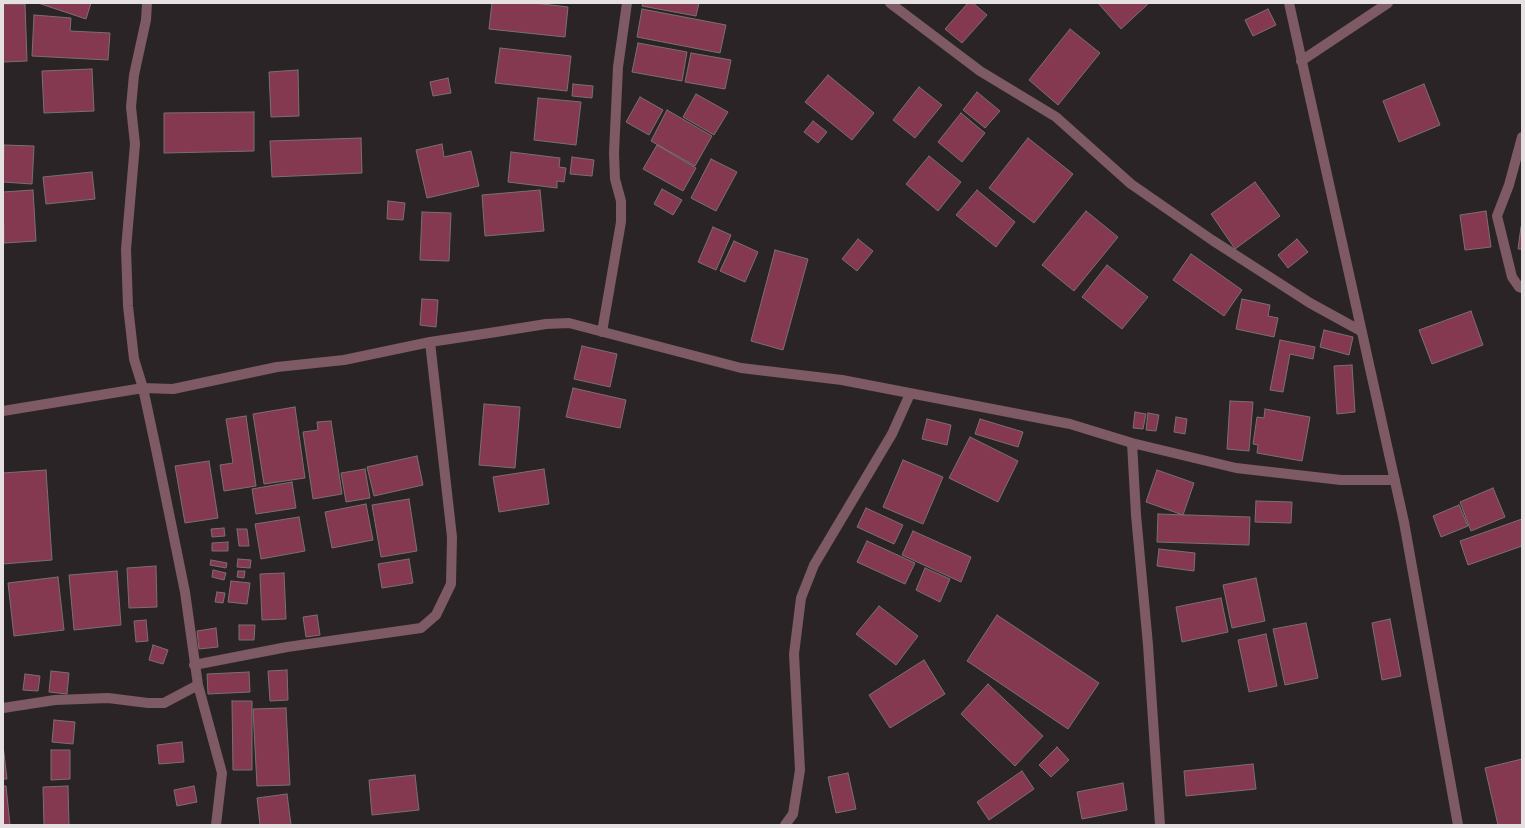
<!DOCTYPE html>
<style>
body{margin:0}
#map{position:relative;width:1525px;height:828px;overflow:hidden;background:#2b2426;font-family:"Noto Serif",serif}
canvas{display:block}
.frame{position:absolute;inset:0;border:4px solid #e5e0e1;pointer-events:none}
</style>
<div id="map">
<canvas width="1525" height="828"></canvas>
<div class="frame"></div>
</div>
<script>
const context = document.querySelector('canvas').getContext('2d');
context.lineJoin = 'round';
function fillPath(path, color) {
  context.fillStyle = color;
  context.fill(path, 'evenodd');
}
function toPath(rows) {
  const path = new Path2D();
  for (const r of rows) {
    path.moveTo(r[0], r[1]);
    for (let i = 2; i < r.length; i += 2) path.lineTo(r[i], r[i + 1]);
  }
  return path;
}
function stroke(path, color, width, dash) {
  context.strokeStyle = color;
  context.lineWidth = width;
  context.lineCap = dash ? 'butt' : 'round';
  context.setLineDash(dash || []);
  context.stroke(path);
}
const building = toPath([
 [38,3,91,3,86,19,38,3],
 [492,3,534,3,568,7,565,37,489,29,492,3],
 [643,3,699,3,696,16,642,6,643,3],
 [968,3,973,3,987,15,962,43,945,29,968,3],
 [1098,3,1149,3,1121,29,1098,3],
 [3,4,25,4,27,61,3,62,3,4],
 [642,9,726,25,720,53,637,37,642,9],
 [1268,9,1276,25,1253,36,1245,20,1268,9],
 [34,15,71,18,70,31,110,33,108,60,32,56,34,15],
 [1070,29,1100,53,1058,105,1029,80,1070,29],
 [638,43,687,52,682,81,632,72,638,43],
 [500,48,571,56,567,91,495,83,500,48],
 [691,53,731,60,725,89,685,82,691,53],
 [92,69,94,111,44,113,42,71,92,69],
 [298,70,299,116,271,117,269,72,298,70],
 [828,75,874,113,852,140,805,102,828,75],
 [448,78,451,93,433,96,430,82,448,78],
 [573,84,593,86,592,98,572,96,573,84],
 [1424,84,1440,125,1399,142,1383,101,1424,84],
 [919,87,942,105,915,138,893,120,919,87],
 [977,92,1000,111,985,128,963,110,977,92],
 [696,94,728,112,714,135,683,117,696,94],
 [640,97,663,110,649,135,626,122,640,97],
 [538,98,581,102,576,145,534,140,538,98],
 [667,110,712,136,695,166,651,141,667,110],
 [254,112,254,151,164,153,164,113,254,112],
 [961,113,985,133,962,162,938,142,961,113],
 [813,121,827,132,818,143,804,132,813,121],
 [361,138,362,173,272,177,270,141,361,138],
 [1028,138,1073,174,1034,223,989,188,1028,138],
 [442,144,444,157,471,151,479,186,427,198,416,150,442,144],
 [4,145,34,146,32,184,3,182,4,145],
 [657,145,696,168,683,191,643,169,657,145],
 [511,152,560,158,559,167,566,168,564,182,557,181,557,188,508,182,511,152],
 [929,156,961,182,938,211,906,184,929,156],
 [572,157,594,160,592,176,570,174,572,157],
 [711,159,737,172,716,211,691,198,711,159],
 [92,172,95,199,46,204,43,177,92,172],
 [1255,182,1280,216,1235,249,1211,214,1255,182],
 [662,189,682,200,673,215,654,204,662,189],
 [33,190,36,241,4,243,3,192,33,190],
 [540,190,544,231,485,236,482,195,540,190],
 [977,190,1015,222,996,247,956,215,977,190],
 [388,201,405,203,403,220,387,219,388,201],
 [1086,211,1118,237,1074,291,1042,265,1086,211],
 [1486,211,1491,247,1465,250,1460,215,1486,211],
 [422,212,451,213,449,261,420,260,422,212],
 [713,227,731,235,716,270,698,262,713,227],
 [1521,227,1522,227,1522,249,1518,249,1521,227],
 [858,239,873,251,857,271,842,259,858,239],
 [1297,239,1308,252,1288,268,1278,255,1297,239],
 [734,241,758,252,745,282,720,271,734,241],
 [775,250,808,259,783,350,751,341,775,250],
 [1191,254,1242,290,1224,316,1173,280,1191,254],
 [1107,265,1148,297,1122,329,1082,297,1107,265],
 [422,299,438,300,436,327,420,325,422,299],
 [1242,299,1270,305,1268,316,1278,318,1274,337,1236,329,1242,299],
 [1471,311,1483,345,1432,364,1419,330,1471,311],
 [1324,330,1353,337,1349,355,1320,347,1324,330],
 [1280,340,1315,347,1313,359,1290,354,1283,392,1270,390,1280,340],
 [582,346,617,354,610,387,574,379,582,346],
 [1352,365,1355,412,1337,414,1334,366,1352,365],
 [573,388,626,400,620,428,566,417,573,388],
 [1230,401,1253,402,1249,451,1227,449,1230,401],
 [484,404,520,407,515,468,479,465,484,404],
 [295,407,305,478,264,484,253,414,295,407],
 [1265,409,1310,417,1302,461,1257,453,1258,445,1253,444,1257,417,1264,418,1265,409],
 [1135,412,1146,414,1143,429,1133,428,1135,412],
 [1148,413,1159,415,1156,431,1146,430,1148,413],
 [246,416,256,486,224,491,220,465,233,463,226,419,246,416],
 [1176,417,1187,419,1185,434,1174,432,1176,417],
 [927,419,951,425,947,445,922,439,927,419],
 [980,419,1023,432,1018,447,975,434,980,419],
 [331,421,342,494,313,499,303,432,318,430,317,422,331,421],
 [970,437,1018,461,998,502,949,478,970,437],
 [417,456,423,485,374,496,367,467,417,456],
 [903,460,943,477,923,524,883,507,903,460],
 [209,461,218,518,185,523,175,466,209,461],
 [365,469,370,498,346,502,341,473,365,469],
 [544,469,549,504,499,512,493,477,544,469],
 [46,470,52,560,3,564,3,473,46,470],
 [1157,470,1194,483,1183,515,1146,502,1157,470],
 [292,482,296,508,256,514,252,489,292,482],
 [1493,488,1505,517,1471,531,1460,502,1493,488],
 [409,499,417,551,381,557,372,505,409,499],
 [1256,501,1292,502,1291,523,1255,522,1256,501],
 [366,504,373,540,332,548,325,512,366,504],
 [1459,505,1468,526,1441,537,1433,516,1459,505],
 [866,508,903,525,894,544,857,527,866,508],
 [1158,514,1250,517,1249,545,1157,542,1158,514],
 [299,517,305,551,261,559,255,524,299,517],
 [1522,519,1522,546,1468,565,1460,541,1522,519],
 [224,528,225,536,212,537,211,529,224,528],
 [237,529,247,529,249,546,239,546,237,529],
 [913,531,971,557,961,582,902,555,913,531],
 [867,541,915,563,905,584,857,562,867,541],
 [228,542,228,551,212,551,212,543,228,542],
 [1159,549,1195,553,1194,571,1157,566,1159,549],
 [238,559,251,560,250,568,237,567,238,559],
 [409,559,413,583,382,588,378,564,409,559],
 [211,560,227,563,226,568,210,565,211,560],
 [156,566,157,607,129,608,127,568,156,566],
 [925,568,950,579,940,602,916,590,925,568],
 [213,570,226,573,224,580,212,577,213,570],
 [117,571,121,625,74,630,69,575,117,571],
 [238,571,245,571,244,578,237,577,238,571],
 [284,573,286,619,262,620,260,574,284,573],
 [58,577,64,630,14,636,8,583,58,577],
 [1256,578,1265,621,1232,628,1223,585,1256,578],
 [231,581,250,583,247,604,228,602,231,581],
 [217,592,225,593,223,603,215,602,217,592],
 [1221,598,1228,632,1182,642,1176,607,1221,598],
 [879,606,918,636,896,665,856,634,879,606],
 [317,615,320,635,306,637,303,617,317,615],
 [997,615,1099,683,1068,729,967,661,997,615],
 [1390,619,1401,676,1382,680,1372,623,1390,619],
 [146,620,148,641,136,642,134,621,146,620],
 [1306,623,1318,678,1285,685,1273,629,1306,623],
 [239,625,255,625,254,640,239,640,239,625],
 [216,628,218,647,199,649,197,631,216,628],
 [1266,634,1277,686,1249,692,1238,640,1266,634],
 [153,645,168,650,163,664,149,660,153,645],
 [924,660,945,694,890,728,869,695,924,660],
 [287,670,288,700,270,701,268,671,287,670],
 [51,671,69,673,67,694,49,692,51,671],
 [249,672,250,692,208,694,207,674,249,672],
 [25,674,40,676,38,691,23,690,25,674],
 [988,684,1043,736,1015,766,961,714,988,684],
 [232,701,252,701,252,770,233,770,232,701],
 [286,708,290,785,257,786,253,709,286,708],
 [54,720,75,722,73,744,52,742,54,720],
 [182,742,184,762,159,764,157,745,182,742],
 [3,745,7,779,3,779,3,745],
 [1057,747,1069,760,1051,777,1039,765,1057,747],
 [51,750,70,750,70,779,51,780,51,750],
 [1522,759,1522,825,1498,825,1485,768,1522,759],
 [1253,764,1256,789,1186,796,1184,771,1253,764],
 [1022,771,1034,789,989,820,977,802,1022,771],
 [848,773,856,809,836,813,828,777,848,773],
 [415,775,419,810,372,815,369,780,415,775],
 [1123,783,1127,810,1082,819,1077,792,1123,783],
 [3,786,6,786,10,825,3,825,3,786],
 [68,786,69,825,44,825,43,787,68,786],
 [194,786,197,802,177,806,174,790,194,786],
 [287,794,291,825,260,825,257,798,287,794]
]);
fillPath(building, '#853951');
stroke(building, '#797072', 1);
stroke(toPath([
 [147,3,146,20,134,75,131,107,135,144,126,249,128,306,134,359,143,388,156,449,185,592,198,685,222,773,216,825],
 [890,3,980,71,1056,117,1131,184,1212,240,1310,303,1361,331],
 [1289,3,1404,522,1458,825],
 [1301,61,1388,3],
 [1522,137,1509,185,1497,216,1512,277,1519,287,1522,288],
 [602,332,621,222,621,201,615,179,614,153,618,67,627,3],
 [3,411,143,388,173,389,277,367,344,360,430,342,496,332,546,324,569,323,741,368,842,380,1070,424,1132,443,1236,468,1341,480,1395,480],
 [1132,443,1136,515,1148,645,1160,825],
 [194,665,287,647,421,628,436,615,451,584,452,537,430,342],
 [3,708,55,700,108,698,148,703,164,703,198,685],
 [785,825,793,814,800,770,794,654,801,598,814,565,892,434,910,394]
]), '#7e5a64', 10);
</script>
